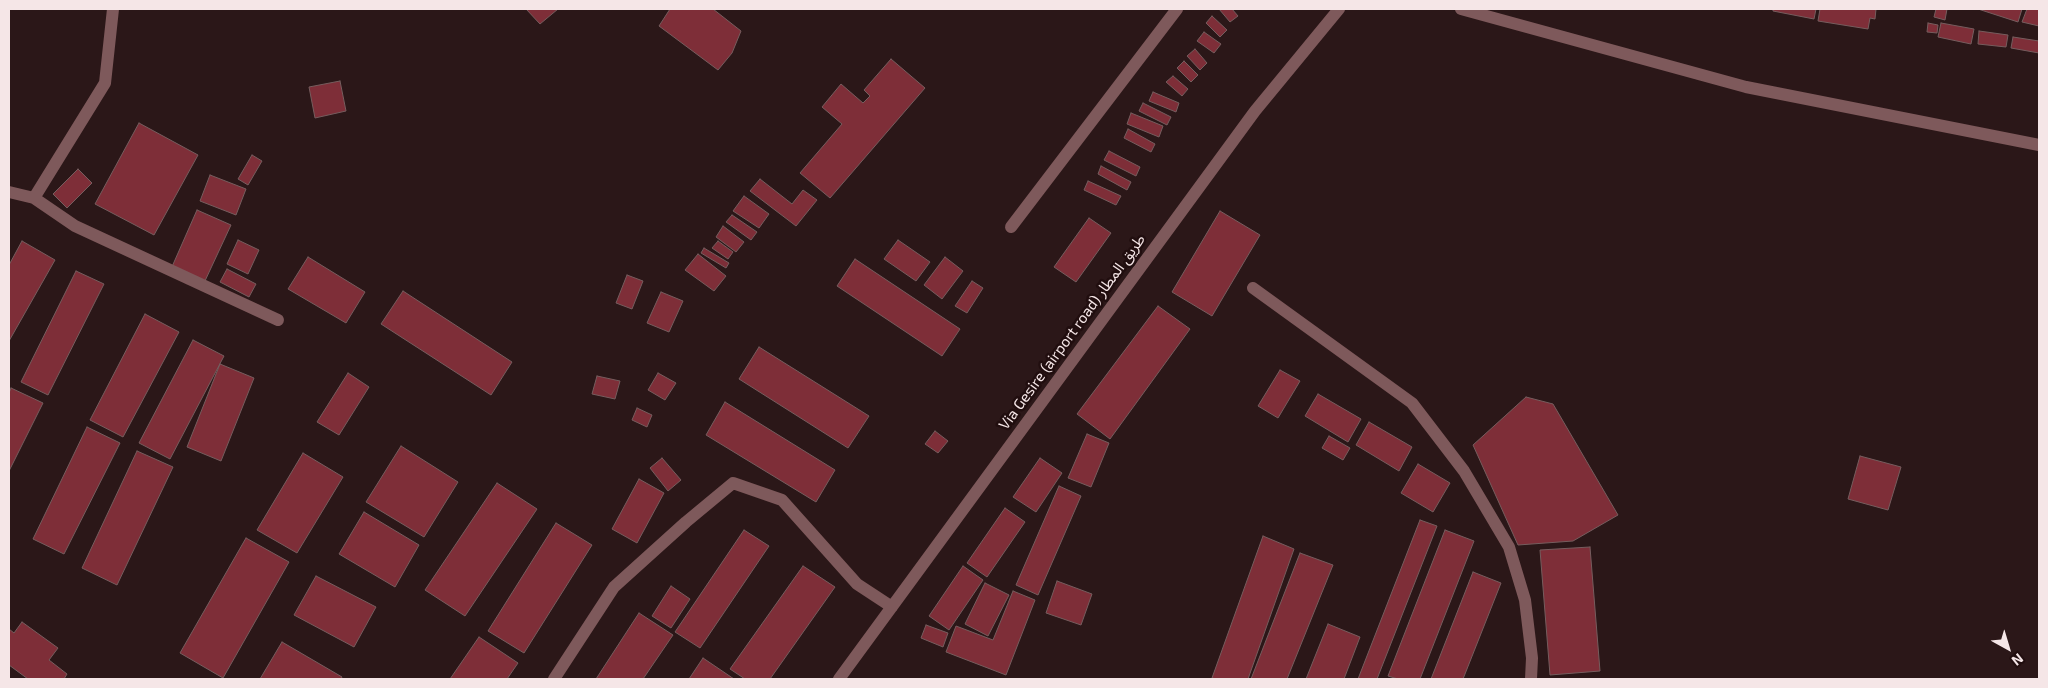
<!DOCTYPE html>
<meta charset="utf-8">
<style>
body{margin:0}
#map{position:relative;width:2048px;height:688px;overflow:hidden;background:#2b1718;font-family:"Exo 2",sans-serif}
canvas{display:block}
.frame{position:absolute;inset:0;border:10px solid #f5e6e7;pointer-events:none}
.north{position:absolute;left:1983px;top:623px;width:50px;height:50px;-webkit-text-stroke:4px #210e0f;paint-order:stroke;rotate:141deg;font-size:14px;font-weight:700;line-height:20px;text-align:center;color:#f5e6e7}
.north::after{content:'';display:block;margin:auto;width:18px;height:22px;background:#f5e6e7;clip-path:polygon(50% 0,100% 100%,50% 72%,0 100%)}
</style>
<div id="map">
<canvas width="2048" height="688"></canvas>
<div class="frame"></div>
<div class="north">N</div>
</div>
<script>
const context = document.querySelector('canvas').getContext('2d');
context.lineJoin = 'round';
function fillPath(path, color) {
  context.fillStyle = color;
  context.fill(path, 'evenodd');
}
function toPath(rows) {
  const path = new Path2D();
  for (const r of rows) {
    path.moveTo(r[0], r[1]);
    for (let i = 2; i < r.length; i += 2) path.lineTo(r[i], r[i + 1]);
  }
  return path;
}
function stroke(path, color, width, dash) {
  context.strokeStyle = color;
  context.lineWidth = width;
  context.lineCap = dash ? 'butt' : 'round';
  context.setLineDash(dash || []);
  context.stroke(path);
}
function write(font, color, halo, rows, align = 'center') {
  context.font = font + ' "Exo 2","Noto Sans Arabic",sans-serif';
  context.lineWidth = 5;
  context.setLineDash([]);
  context.textBaseline = 'middle';
  context.strokeStyle = halo;
  context.fillStyle = color;
  for (const [text, x, y, turn = 0] of rows) {
    context.save();
    context.translate(x, y);
    context.rotate((+turn || 0) * Math.PI / 180);
    context.textAlign = isNaN(turn) ? turn : align;
    if (halo) context.strokeText(text, 0, 0);
    context.fillText(text, 0, 0);
    context.restore();
  }
}
const building = toPath([
 [526,9,558,9,540,24,526,9],
 [670,9,713,9,741,31,732,53,718,70,659,26,670,9],
 [1219,9,1232,9,1238,16,1230,22,1219,9],
 [1773,9,1816,9,1814,19,1773,11,1773,9],
 [1820,9,1876,9,1875,19,1870,18,1868,29,1818,21,1820,9],
 [1936,9,1947,9,1945,20,1934,17,1936,9],
 [1978,9,2022,9,2018,22,1978,9],
 [2027,9,2039,9,2039,26,2022,22,2027,9],
 [1212,16,1227,30,1220,37,1206,23,1212,16],
 [1928,23,1938,25,1937,33,1927,32,1928,23],
 [1941,23,1974,29,1971,44,1938,37,1941,23],
 [1979,31,2008,35,2006,47,1978,44,1979,31],
 [1204,32,1221,44,1214,53,1197,41,1204,32],
 [2013,37,2039,41,2039,53,2011,48,2013,37],
 [1195,49,1207,63,1200,70,1187,56,1195,49],
 [891,59,925,88,830,198,800,173,842,124,822,107,841,84,863,103,870,96,864,90,891,59],
 [1184,61,1198,75,1191,82,1177,68,1184,61],
 [1173,76,1188,89,1182,96,1166,82,1173,76],
 [340,81,346,111,315,118,309,87,340,81],
 [1153,92,1179,103,1176,112,1149,101,1153,92],
 [1143,103,1171,117,1167,125,1139,111,1143,103],
 [1131,113,1163,126,1159,137,1127,124,1131,113],
 [139,123,198,155,154,235,95,204,139,123],
 [1128,129,1155,144,1151,152,1124,138,1128,129],
 [1109,151,1140,167,1136,176,1104,160,1109,151],
 [252,155,262,161,248,185,238,179,252,155],
 [1101,166,1131,182,1127,190,1098,174,1101,166],
 [78,169,92,183,67,208,53,194,78,169],
 [210,175,246,189,236,215,200,201,210,175],
 [760,179,792,204,803,190,817,200,796,226,750,191,760,179],
 [1088,181,1121,196,1116,205,1084,190,1088,181],
 [744,196,769,214,759,228,733,211,744,196],
 [197,210,231,225,204,283,171,269,197,210],
 [1220,211,1260,235,1212,316,1172,292,1220,211],
 [732,215,757,232,751,240,726,222,732,215],
 [1089,218,1111,233,1076,282,1054,267,1089,218],
 [723,226,744,242,736,252,716,237,723,226],
 [238,240,259,250,248,274,227,264,238,240],
 [898,240,930,262,916,281,884,259,898,240],
 [22,241,55,260,9,341,9,265,22,241],
 [718,241,733,252,728,259,712,248,718,241],
 [704,248,729,263,726,268,701,253,704,248],
 [698,254,726,276,714,291,685,270,698,254],
 [308,257,365,292,346,323,288,289,308,257],
 [945,257,963,271,942,299,924,285,945,257],
 [855,259,960,329,942,356,837,286,855,259],
 [227,269,256,284,249,297,220,282,227,269],
 [76,271,104,284,48,395,21,382,76,271],
 [627,275,643,281,632,309,616,303,627,275],
 [972,281,983,288,967,313,955,306,972,281],
 [403,291,512,362,491,395,381,324,403,291],
 [661,292,683,301,669,332,647,323,661,292],
 [1158,306,1190,329,1110,439,1077,414,1158,306],
 [145,314,179,332,123,437,90,420,145,314],
 [193,340,224,356,170,459,139,443,193,340],
 [759,347,869,416,848,448,739,379,759,347],
 [220,364,254,378,221,461,187,447,220,364],
 [1280,370,1300,381,1278,418,1258,406,1280,370],
 [348,373,369,387,339,435,317,422,348,373],
 [658,373,676,383,665,400,648,390,658,373],
 [597,376,620,381,615,399,592,394,597,376],
 [11,388,43,403,9,471,9,393,11,388],
 [1318,394,1361,419,1348,442,1305,416,1318,394],
 [1526,397,1553,404,1618,515,1573,541,1518,545,1473,445,1526,397],
 [725,402,835,470,816,502,706,435,725,402],
 [637,408,652,415,647,427,632,420,637,408],
 [1369,422,1412,447,1399,471,1356,445,1369,422],
 [87,427,120,443,64,554,33,539,87,427],
 [935,431,948,441,938,453,925,444,935,431],
 [1087,434,1109,443,1091,487,1068,478,1087,434],
 [1329,436,1350,448,1343,460,1322,448,1329,436],
 [401,446,458,482,424,537,366,502,401,446],
 [137,451,173,467,117,585,82,568,137,451],
 [303,453,343,477,297,553,257,530,303,453],
 [1860,456,1901,467,1888,510,1848,499,1860,456],
 [662,458,681,480,668,491,650,468,662,458],
 [1040,458,1062,473,1036,512,1013,497,1040,458],
 [1418,464,1450,483,1433,512,1401,493,1418,464],
 [639,479,664,493,637,543,612,529,639,479],
 [497,483,537,509,465,616,425,590,497,483],
 [1059,486,1081,496,1038,595,1016,585,1059,486],
 [1005,508,1025,522,987,577,967,563,1005,508],
 [364,512,419,545,395,587,339,554,364,512],
 [1420,520,1437,526,1377,679,1358,679,1420,520],
 [556,523,592,545,524,653,488,631,556,523],
 [744,530,769,546,700,648,675,632,744,530],
 [1445,530,1474,541,1420,679,1398,679,1388,676,1445,530],
 [1263,536,1294,549,1248,679,1216,679,1212,678,1263,536],
 [246,538,289,562,223,678,180,653,246,538],
 [1590,547,1600,671,1550,675,1540,550,1590,547],
 [1300,553,1333,565,1287,679,1251,679,1300,553],
 [803,566,835,587,770,679,745,679,730,669,803,566],
 [963,566,983,580,949,630,929,616,963,566],
 [1473,572,1501,583,1463,679,1431,679,1473,572],
 [316,576,376,607,354,647,294,615,316,576],
 [1057,581,1092,594,1081,625,1046,613,1057,581],
 [985,583,1009,595,988,636,965,624,985,583],
 [671,586,690,599,671,628,652,616,671,586],
 [1013,591,1035,600,1006,675,946,652,956,626,993,640,1013,591],
 [639,613,673,635,643,679,596,679,639,613],
 [22,622,58,648,49,660,67,674,64,679,28,679,9,665,9,629,14,633,22,622],
 [1328,624,1360,637,1344,679,1306,679,1328,624],
 [926,625,948,633,943,647,921,638,926,625],
 [479,637,518,663,507,679,450,679,479,637],
 [282,642,342,677,341,679,260,679,282,642],
 [703,658,734,679,689,679,703,658]
]);
fillPath(building, '#7e2e38');
stroke(building, '#765d5e', 1);
stroke(toPath([
 [113,9,105,83,34,198,75,226,278,320],
 [1461,9,1746,87,2039,145],
 [9,192,34,198],
 [1011,227,1177,9],
 [1253,288,1412,403,1464,471,1509,547,1525,600,1532,658,1531,679],
 [554,679,614,587,686,522,733,483,782,500,857,584,892,607],
 [839,679,1255,111,1339,9]
]), '#7e595b', 12);
write('15px', '#f5e6e7', '#210e0f', [
 ["Via Gesire (airport road) طريق المطار",1072,332,-54]
]);
</script>
